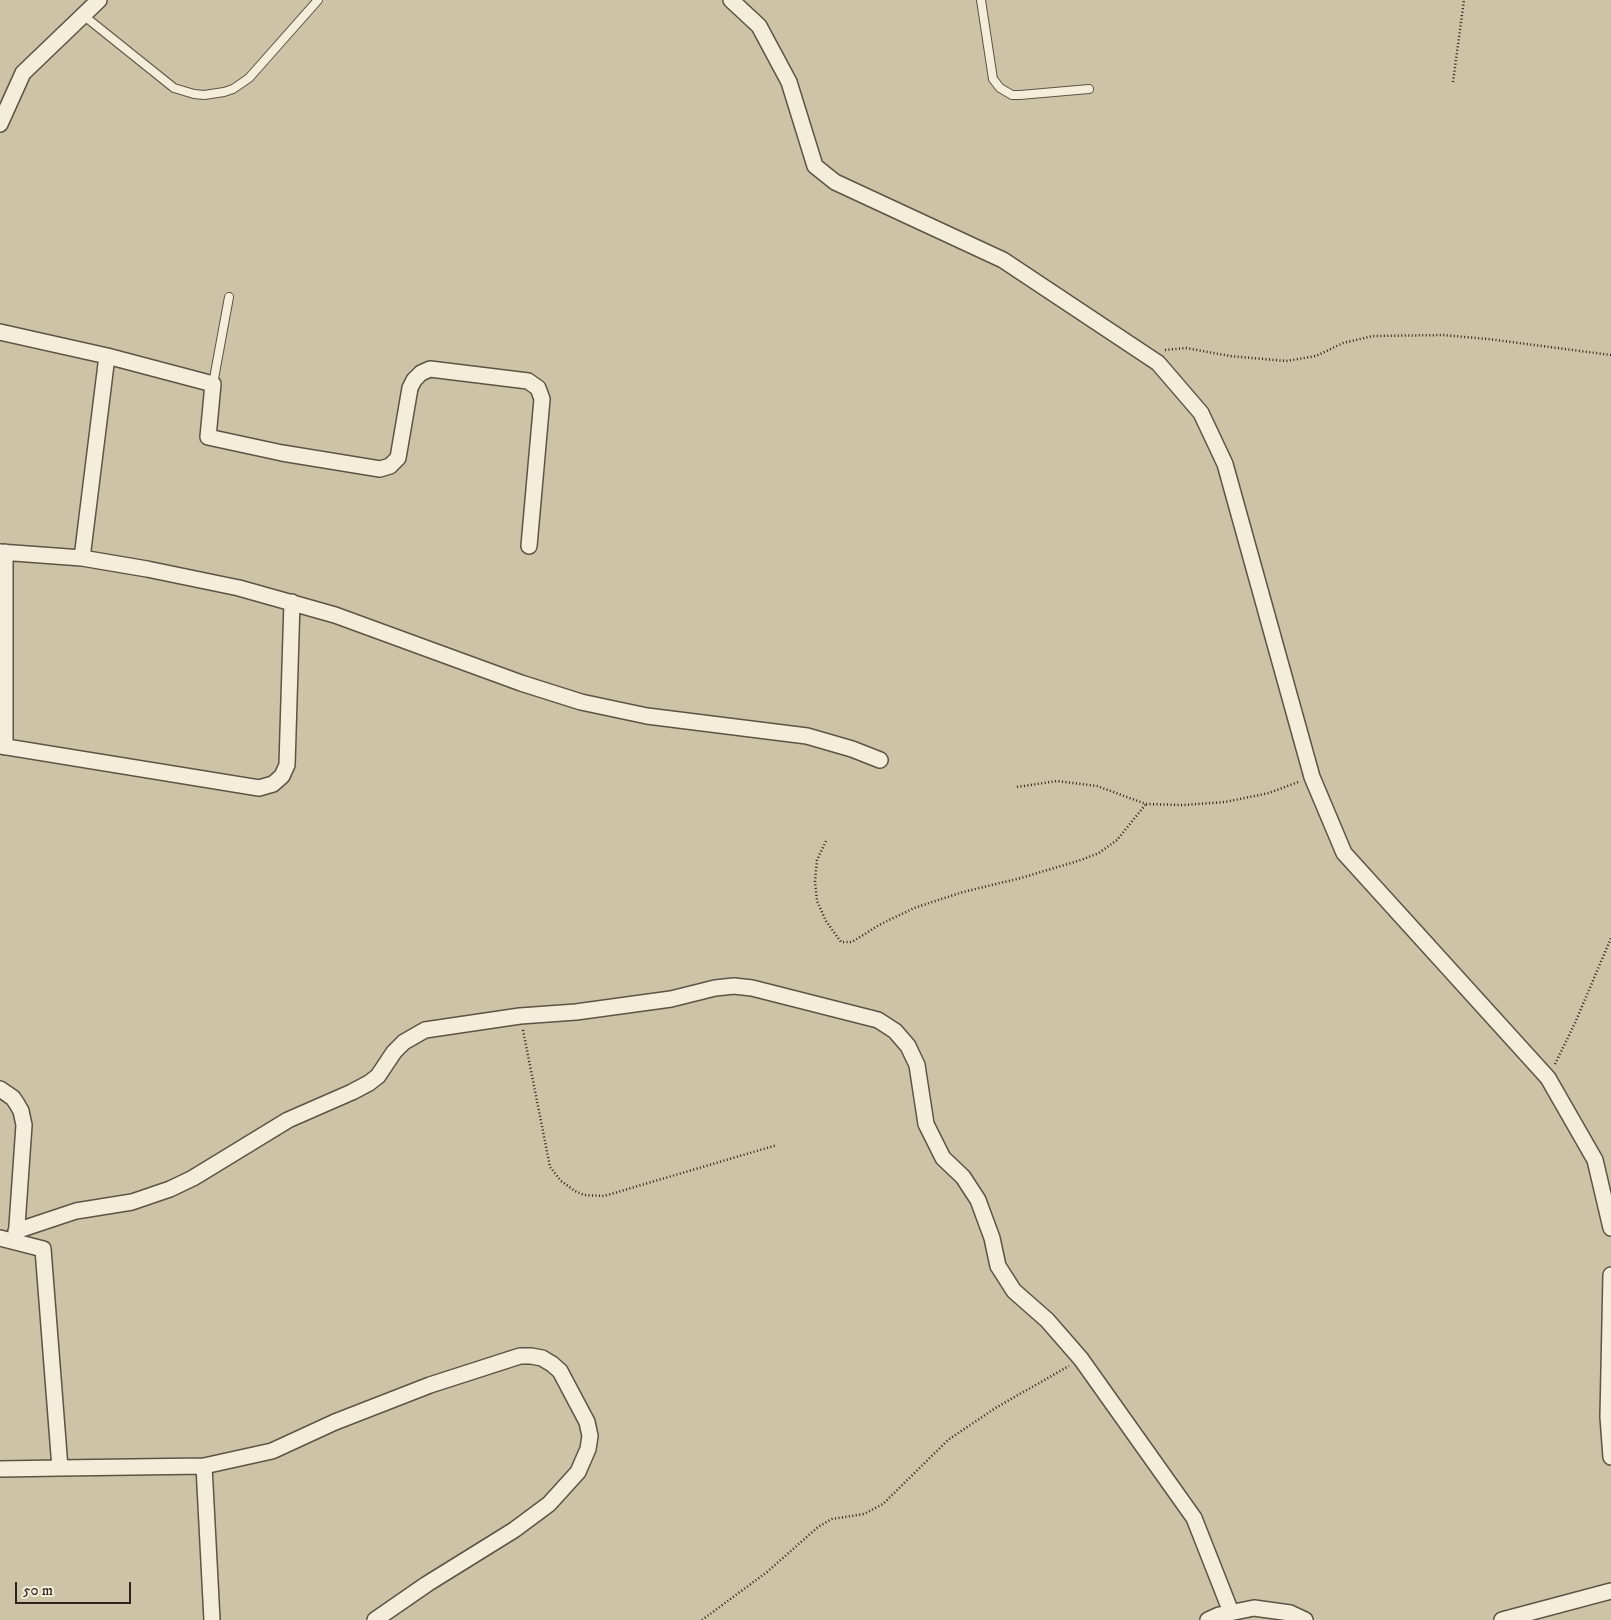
<!DOCTYPE html>
<style>
body{margin:0}
#map{position:relative;width:1611px;height:1620px;overflow:hidden;background:#eee4c4;font-family:"IM FELL DW Pica",serif}
canvas{display:block}
.scale{position:absolute;left:15px;top:1582px;width:116px;height:22px;box-sizing:border-box;border:2px solid #2c241a;border-top:0;padding-left:6px;font-size:15px;line-height:18px;white-space:nowrap;color:#2c241a;-webkit-text-stroke:4px #f4edd9;paint-order:stroke}
</style>
<div id="map">
<canvas width="1611" height="1620"></canvas>
<div class="scale">50 m</div>
</div>
<script>
const context = document.querySelector('canvas').getContext('2d');
context.lineJoin = 'round';
function fillPath(path, color) {
  context.fillStyle = color;
  context.fill(path, 'evenodd');
}
function toPath(rows) {
  const path = new Path2D();
  for (const r of rows) {
    path.moveTo(r[0], r[1]);
    for (let i = 2; i < r.length; i += 2) path.lineTo(r[i], r[i + 1]);
  }
  return path;
}
function stroke(path, color, width, dash) {
  context.strokeStyle = color;
  context.lineWidth = width;
  context.lineCap = dash ? 'butt' : 'round';
  context.setLineDash(dash || []);
  context.stroke(path);
}
fillPath(toPath([
 [0,0,1611,0,1611,1620,0,1620]
]), '#cdc3a7');
const lane = toPath([
 [981,0,993,79,1000,88,1012,95,1020,95,1089,89],
 [83,15,174,88,194,94,204,95,224,92,233,89,249,78,318,0],
 [213,384,229,297]
]);
const street = toPath([
 [731,0,759,26,789,82,815,166,835,182,1003,260,1158,363,1201,413,1225,464,1312,777,1344,853,1548,1078,1595,1160,1611,1228],
 [0,124,23,73,99,0],
 [0,332,107,356,213,384,208,437,282,453,380,469,390,466,398,458,410,388,414,380,421,373,430,369,528,381,538,388,542,399,529,546],
 [0,552,82,558,147,569,239,588,335,615,521,683,581,702,647,716,807,736,852,749,880,760],
 [5,552,5,747],
 [82,558,107,356],
 [0,746,259,788,273,784,282,776,287,765,292,602],
 [0,1089,13,1098,17,1104,21,1111,24,1125,16,1240],
 [16,1231,76,1211,132,1202,170,1189,193,1178,288,1120,352,1092,369,1083,378,1076,394,1052,404,1042,425,1030,520,1016,576,1012,671,999,715,988,734,986,752,988,878,1020,895,1031,908,1046,917,1065,926,1124,943,1158,963,1177,978,1200,992,1238,998,1266,1014,1291,1047,1320,1081,1359,1194,1518,1231,1612],
 [0,1238,43,1249,60,1468,0,1469],
 [1611,1275,1608,1417,1611,1457],
 [204,1466,212,1620],
 [60,1468,204,1466,272,1451,335,1422,430,1385,520,1356,531,1356,542,1358,552,1364,560,1371,587,1422,590,1436,588,1449,578,1472,549,1504,514,1530,427,1584,375,1620],
 [1208,1620,1219,1615,1254,1608,1290,1613,1305,1620],
 [1502,1620,1611,1591]
]);
stroke(lane, '#5c5444', 10);
stroke(street, '#5c5444', 18);
stroke(toPath([
 [1453,82,1464,0],
 [1165,350,1186,348,1230,356,1286,361,1316,356,1343,343,1373,336,1443,335,1488,339,1611,355],
 [1017,787,1057,781,1097,786,1146,804,1183,805,1225,802,1269,793,1298,782],
 [826,841,817,860,815,881,817,901,826,921,841,942,852,942,879,925,914,908,963,892,1021,878,1078,861,1099,853,1117,840,1146,804],
 [523,1030,550,1167,561,1181,575,1191,584,1195,604,1196,777,1145],
 [1555,1064,1575,1023,1611,938],
 [702,1620,767,1572,818,1527,832,1519,864,1514,883,1504,948,1440,997,1407,1069,1366]
]), '#2c241a', 2.5, [1, 2.5]);
stroke(lane, '#f4edd9', 8);
stroke(street, '#f4edd9', 15);
</script>
